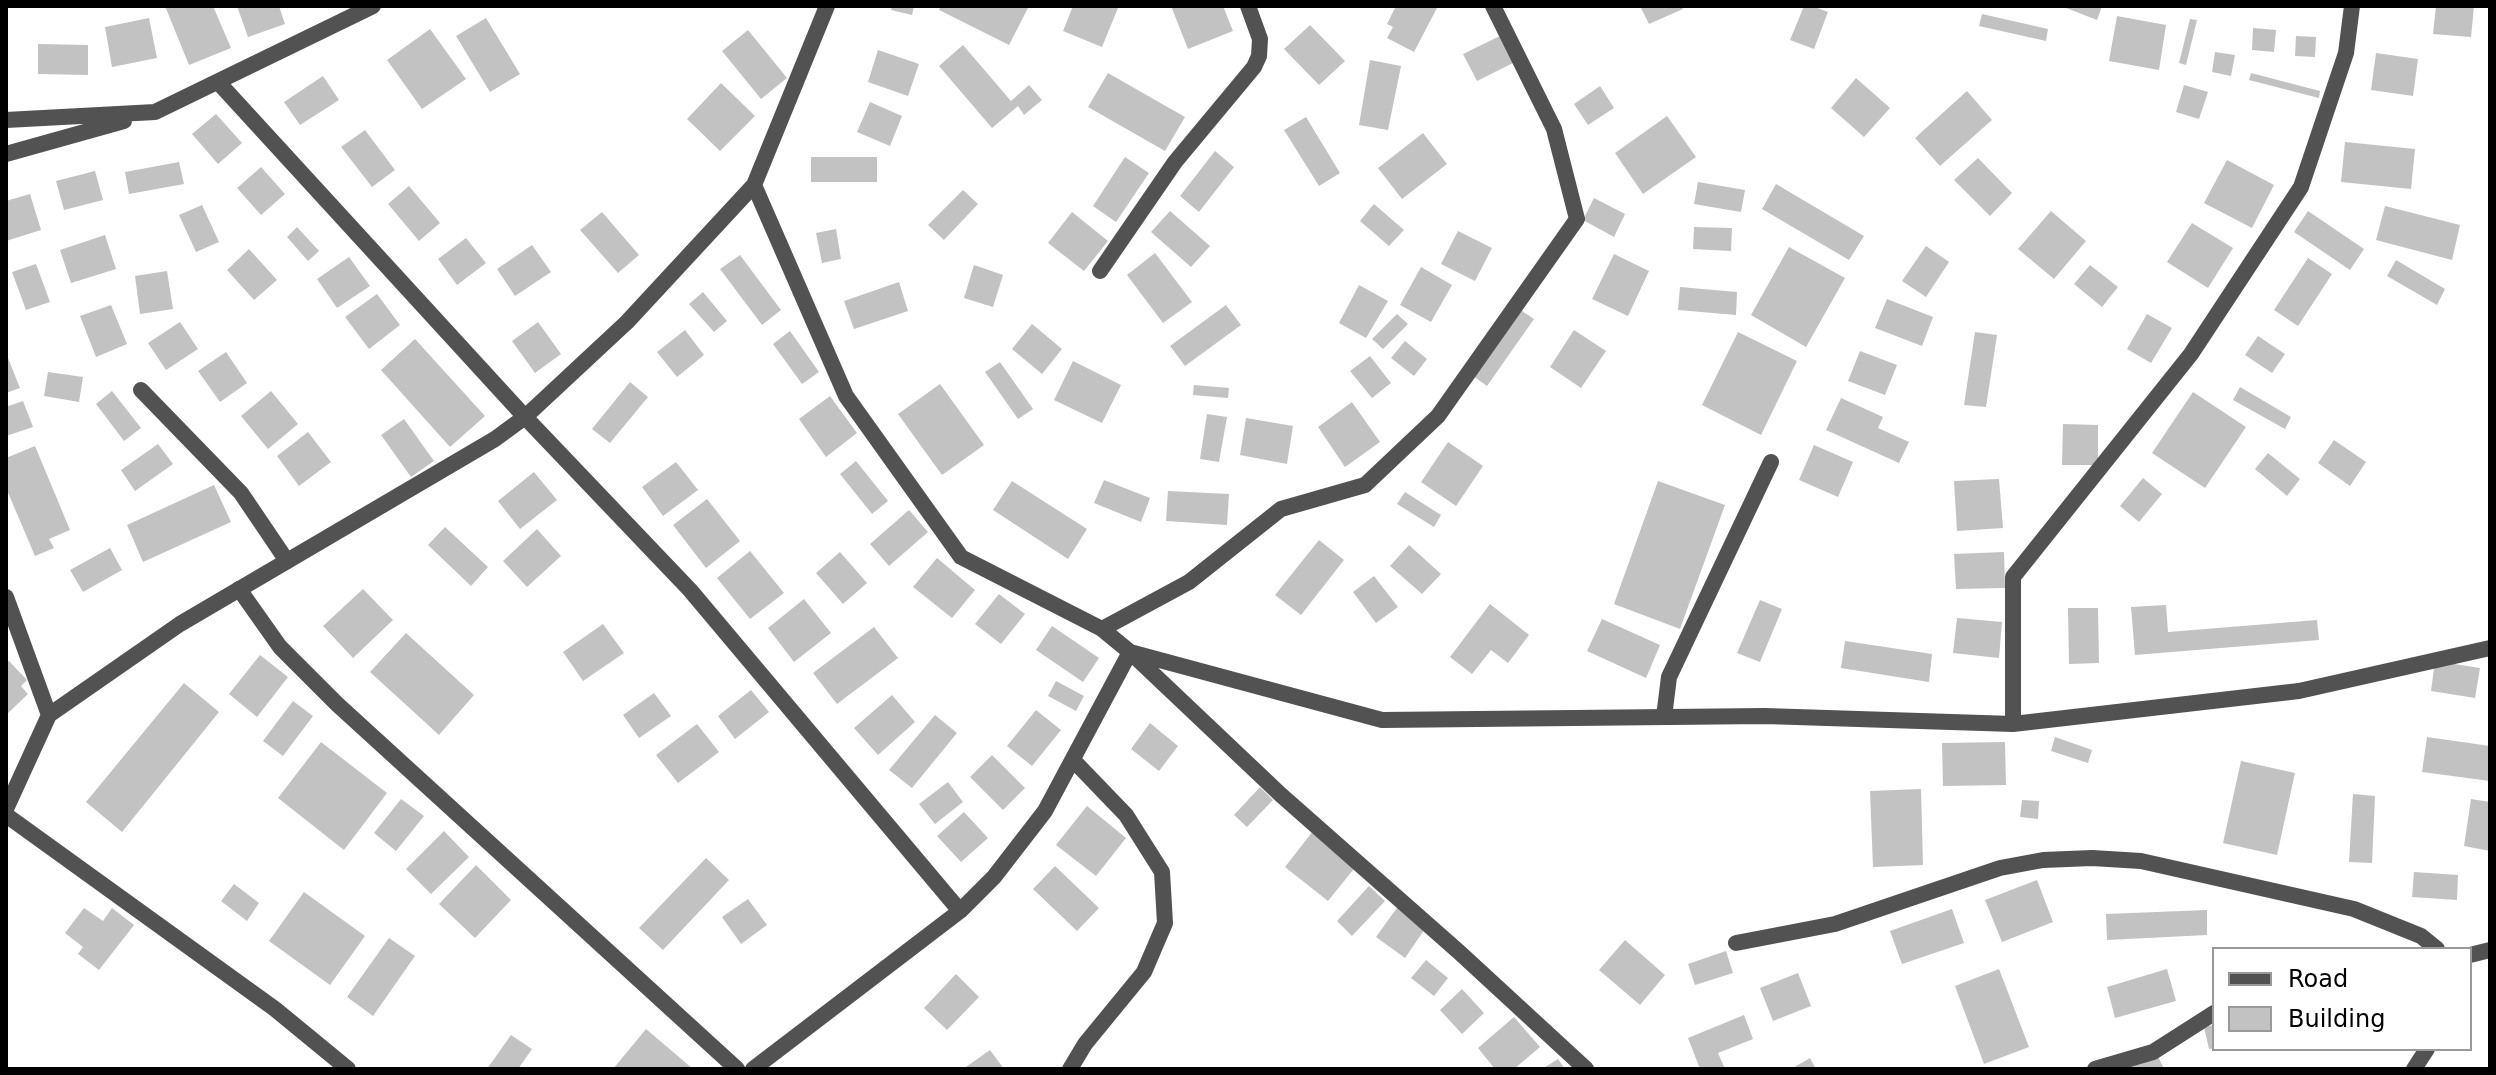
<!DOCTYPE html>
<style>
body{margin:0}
#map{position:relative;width:2496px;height:1075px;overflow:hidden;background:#fff;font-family:"DejaVu Sans",sans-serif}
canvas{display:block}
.frame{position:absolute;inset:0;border:8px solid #000;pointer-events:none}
.legend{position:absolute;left:2212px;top:947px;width:260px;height:104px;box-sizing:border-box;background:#fff;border:2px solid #999;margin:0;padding:10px 14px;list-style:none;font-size:24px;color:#000}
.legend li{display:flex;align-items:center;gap:16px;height:40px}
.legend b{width:40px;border:2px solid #999}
</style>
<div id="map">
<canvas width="2496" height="1075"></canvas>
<div class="frame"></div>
<ul class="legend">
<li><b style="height:10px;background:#525252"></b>Road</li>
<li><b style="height:22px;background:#c2c2c2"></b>Building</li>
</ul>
</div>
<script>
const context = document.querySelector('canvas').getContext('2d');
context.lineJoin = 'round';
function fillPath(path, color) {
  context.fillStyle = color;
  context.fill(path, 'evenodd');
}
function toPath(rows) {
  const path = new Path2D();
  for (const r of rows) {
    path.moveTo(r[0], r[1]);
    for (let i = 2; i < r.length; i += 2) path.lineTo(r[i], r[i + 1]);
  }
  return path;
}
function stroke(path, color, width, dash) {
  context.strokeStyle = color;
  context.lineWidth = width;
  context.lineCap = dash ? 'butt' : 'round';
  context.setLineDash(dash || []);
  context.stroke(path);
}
fillPath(toPath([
 [165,6,213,6,231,48,189,65],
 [237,6,279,6,285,24,248,37],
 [892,6,914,6,912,15,891,10],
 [941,6,1029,6,1009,45,939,10],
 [1073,6,1118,8,1102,47,1063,31],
 [1171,6,1223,6,1233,31,1188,49],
 [1396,6,1438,6,1414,52,1387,38,1393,27,1387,24],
 [1640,6,1682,6,1683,9,1649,24],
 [1804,6,1812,6,1828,12,1814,49,1790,40],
 [2061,6,2102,6,2097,20],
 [2436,6,2474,6,2471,37,2433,34],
 [1982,14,2048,29,2046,41,1979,26],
 [2117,16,2166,25,2159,70,2109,61],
 [149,18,157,58,112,67,105,27],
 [486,18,520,74,490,92,456,36],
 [2190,19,2197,20,2186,65,2179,63],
 [1310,25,1345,61,1319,85,1284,49],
 [2253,28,2276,30,2274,52,2252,50],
 [430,29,466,79,422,109,387,60],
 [748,30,787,78,761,99,722,51],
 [1504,34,1517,61,1477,81,1463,54],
 [2296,36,2316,37,2315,57,2295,56],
 [38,44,88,45,88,75,38,74],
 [963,45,1011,101,1029,85,1042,100,1024,115,1018,106,992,128,939,66],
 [878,50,919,64,908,96,868,82],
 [2215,52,2235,55,2231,76,2212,72],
 [2376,53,2418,59,2413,96,2371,90],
 [1370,60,1401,66,1388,130,1359,125],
 [1108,73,1185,117,1165,151,1088,107],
 [2251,73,2320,91,2319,98,2249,80],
 [323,76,339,100,300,125,284,102],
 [1856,78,1890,108,1864,137,1831,108],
 [721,83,755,116,720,151,687,119],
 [2184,85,2208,92,2199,119,2176,112],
 [1600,86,1614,108,1588,125,1574,104],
 [1967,91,1992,120,1940,166,1915,138],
 [870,102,902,116,890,146,857,132],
 [216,114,242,143,218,164,192,134],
 [1667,116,1696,157,1643,194,1615,153],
 [1306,117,1340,173,1319,186,1284,130],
 [365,130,395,170,372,187,341,147],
 [1423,133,1447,164,1402,199,1378,168],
 [2345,142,2415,149,2411,189,2341,182],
 [1215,151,1234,167,1199,212,1180,196],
 [811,157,877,157,877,182,811,182],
 [1125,157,1149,173,1116,222,1093,206],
 [1978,158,2012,193,1990,216,1954,180],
 [2227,160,2274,185,2252,228,2204,203],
 [179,162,184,184,129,194,125,172],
 [261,167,285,194,261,215,237,188],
 [95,171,103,200,64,210,56,181],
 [1698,182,1745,190,1741,212,1694,204],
 [1776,184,1864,236,1849,260,1762,209],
 [409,186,440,223,419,241,388,204],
 [963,190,978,204,944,240,928,225],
 [30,194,41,230,6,241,6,201],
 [1594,198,1625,214,1614,237,1583,220],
 [1374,204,1404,230,1389,246,1360,221],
 [202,205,219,242,196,252,179,215],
 [2385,206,2460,225,2452,260,2376,240],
 [1170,211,1210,246,1191,267,1151,232],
 [2051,211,2086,241,2054,279,2018,249],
 [2308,211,2364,249,2350,270,2294,232],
 [602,212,639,255,618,273,580,230],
 [1072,212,1108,241,1084,271,1048,243],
 [2192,223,2233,248,2208,288,2167,262],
 [297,227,319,251,308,261,287,237],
 [1694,227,1732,228,1731,251,1693,249],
 [836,229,841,259,822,263,816,233],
 [1458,231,1492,248,1475,281,1441,264],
 [105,235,116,269,71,283,60,250],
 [466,238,486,263,457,285,438,259],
 [532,245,551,272,515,296,497,269],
 [1926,246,1949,262,1926,297,1902,281],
 [1789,247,1845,278,1806,347,1751,315],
 [249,249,277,280,254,300,227,270],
 [1155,253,1192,302,1163,323,1127,275],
 [1614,254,1649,271,1628,316,1592,299],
 [740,255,781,310,762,325,720,269],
 [349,257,370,286,337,308,317,279],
 [2308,258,2332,274,2298,326,2274,310],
 [2396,260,2445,289,2437,305,2387,276],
 [36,264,50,302,26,310,12,272],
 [974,265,1003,275,993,307,964,298],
 [2090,265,2118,287,2102,307,2074,284],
 [1421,267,1452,285,1431,322,1400,305],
 [167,271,173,309,140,314,135,276],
 [899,282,908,311,854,329,844,301],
 [1359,285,1388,301,1366,338,1339,323],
 [1680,287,1737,292,1736,315,1678,310],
 [703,292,727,321,714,332,689,304],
 [377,294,400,325,369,349,345,317],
 [1887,299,1933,317,1922,346,1875,328],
 [111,305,127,344,96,357,80,316],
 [1226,305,1241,325,1185,366,1170,346],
 [1519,309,1534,319,1487,386,1473,376],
 [1397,314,1408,324,1383,349,1372,339],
 [2147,314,2172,328,2151,363,2127,349],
 [180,322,198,349,166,370,148,343],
 [538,322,561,354,535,373,512,341],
 [1032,324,1062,349,1042,374,1012,349],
 [685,330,704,355,677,377,657,352],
 [1574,330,1606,351,1581,388,1550,367],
 [790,331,819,372,802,384,773,344],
 [1738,332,1797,361,1761,435,1702,405],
 [1975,332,1997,335,1986,407,1964,405],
 [2258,336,2285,354,2272,373,2245,355],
 [415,339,485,416,450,447,381,370],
 [1405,341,1427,359,1414,376,1391,358],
 [1860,351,1897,365,1885,395,1848,381],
 [226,352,247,383,220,402,198,371],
 [6,353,20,388,6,393],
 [1370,356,1391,383,1372,398,1350,371],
 [1073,361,1121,385,1102,423,1054,400],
 [1000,362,1033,409,1018,419,985,372],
 [48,372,83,377,79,402,44,396],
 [630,382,648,397,610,443,592,429],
 [940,384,984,445,942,475,898,414],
 [1194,385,1229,388,1228,398,1193,395],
 [2240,387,2291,417,2285,429,2233,400],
 [112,391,141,428,124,441,96,404],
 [271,391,298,424,268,449,241,416],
 [2193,392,2246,427,2205,488,2152,453],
 [830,396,857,433,826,457,799,419],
 [1841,398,1883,417,1878,428,1909,442,1899,463,1826,430],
 [23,401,33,427,6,436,6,407],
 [1352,402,1380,442,1345,467,1318,427],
 [1207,414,1227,417,1219,462,1200,459],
 [1246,418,1293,426,1287,464,1240,455],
 [404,419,434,461,411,477,381,435],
 [2063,424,2098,425,2098,465,2062,465],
 [308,432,331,462,299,486,277,456],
 [2334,440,2366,462,2350,486,2318,463],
 [1448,442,1483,466,1456,506,1421,482],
 [158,444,173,464,135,491,121,470],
 [1814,445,1853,462,1838,497,1799,480],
 [35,446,70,530,49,539,54,548,35,556,6,488,6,458],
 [2268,453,2300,479,2287,496,2255,469],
 [856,461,888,501,872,514,840,474],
 [676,462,698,490,663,516,642,487],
 [534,472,557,500,520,529,498,501],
 [2143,478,2162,494,2139,522,2120,506],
 [1999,479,2003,528,1957,531,1954,481],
 [1104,480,1150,498,1141,522,1094,503],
 [1012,481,1087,529,1068,559,993,510],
 [1658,481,1725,505,1680,629,1614,604],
 [214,485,231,522,143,562,127,525],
 [1168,491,1229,494,1227,525,1166,521],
 [1405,492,1441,515,1434,527,1397,504],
 [707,499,740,541,706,568,673,525],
 [909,510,928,532,889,566,870,544],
 [445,527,488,567,471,586,428,545],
 [537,529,561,556,527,587,503,561],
 [1319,540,1344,560,1301,615,1275,595],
 [1409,545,1441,574,1422,594,1390,566],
 [110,548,122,570,83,592,70,570],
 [750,551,784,593,750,619,717,578],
 [840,552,867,583,843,604,816,573],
 [2004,552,2005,588,1956,589,1954,554],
 [937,558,975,590,952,618,913,587],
 [1374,576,1398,607,1376,623,1353,592],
 [363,589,393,620,353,658,323,626],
 [999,594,1025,614,1001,644,975,624],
 [804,599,831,633,794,662,768,628],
 [1760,600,1782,609,1760,662,1737,653],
 [1490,604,1529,635,1508,663,1491,650,1472,674,1450,657],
 [2166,605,2168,632,2317,620,2319,640,2135,655,2131,607],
 [2068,608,2098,608,2099,663,2069,664],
 [1957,618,2002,622,1999,658,1953,653],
 [1602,619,1660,645,1646,678,1587,651],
 [603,624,624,653,583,681,563,652],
 [1052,626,1099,658,1083,682,1036,650],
 [874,627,898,658,837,704,813,673],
 [406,633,474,695,439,735,370,672],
 [1845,641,1932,654,1929,682,1841,668],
 [260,655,288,677,257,717,229,694],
 [9,661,27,680,21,686,28,694,6,715,6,663],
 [2435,661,2480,668,2475,698,2431,691],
 [1056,681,1084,696,1076,711,1048,696],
 [184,683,219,712,122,832,86,802],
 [751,690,769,712,735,739,718,716],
 [654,693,671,716,639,738,623,715],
 [892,695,915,722,878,755,854,728],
 [293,701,313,716,283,756,263,741],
 [1036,710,1061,730,1032,766,1007,746],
 [935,715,957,733,912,788,889,770],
 [1150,723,1178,746,1159,771,1131,749],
 [697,724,719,752,678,783,656,755],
 [2055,737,2092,750,2088,763,2051,751],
 [2427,737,2490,746,2490,781,2422,772],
 [321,742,387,793,344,850,278,798],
 [2005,742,2006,785,1943,786,1942,743],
 [992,755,1025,788,1003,810,970,777],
 [2241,761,2295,773,2277,855,2223,843],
 [948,782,963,802,935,824,919,804],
 [1260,787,1273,800,1247,827,1234,815],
 [1921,789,1923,865,1873,867,1870,791],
 [2353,794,2375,796,2372,863,2349,862],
 [401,799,424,816,396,851,374,833],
 [2471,799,2490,802,2490,851,2464,846],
 [2022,800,2039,801,2038,819,2020,817],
 [1087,806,1126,838,1096,876,1056,845],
 [964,812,988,838,961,862,937,836],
 [444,831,469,857,431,894,406,869],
 [1313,831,1357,865,1328,901,1285,867],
 [706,858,729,880,663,950,639,928],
 [476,865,511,900,475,938,439,904],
 [1055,866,1099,908,1077,931,1033,889],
 [2414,872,2458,875,2457,900,2412,897],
 [2037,880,2053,922,2002,942,1985,900],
 [234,884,259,903,247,921,221,901],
 [1369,886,1385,901,1352,936,1337,921],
 [304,892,365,936,330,985,269,941],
 [748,899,767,925,741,944,722,917],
 [1399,905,1427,926,1405,958,1376,937],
 [84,908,103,921,112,908,134,925,99,970,78,954,83,947,65,933],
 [1952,909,1964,943,1902,964,1890,931],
 [2207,910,2207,935,2107,940,2106,914],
 [389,938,415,956,373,1016,347,997],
 [1625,940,1665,975,1640,1005,1599,970],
 [1726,951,1733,973,1695,985,1688,964],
 [1426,960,1448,978,1434,996,1411,978],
 [1999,969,2029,1047,1984,1064,1955,986],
 [2167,969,2176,1001,2115,1018,2107,987],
 [1798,973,1811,1006,1773,1021,1760,988],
 [956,974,979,997,947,1030,924,1008],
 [1462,989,1484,1013,1462,1034,1440,1010],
 [1744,1015,1753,1039,1718,1053,1725,1069,1700,1069,1688,1038],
 [1514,1017,1540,1047,1514,1069,1495,1069,1478,1048],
 [2214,1025,2214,1048,2209,1049,2204,1027],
 [646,1029,693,1069,613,1069],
 [511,1035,532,1049,518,1069,487,1069],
 [990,1050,1004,1069,963,1069],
 [2156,1052,2164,1069,2122,1069],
 [1810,1058,1816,1069,1791,1069],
 [1558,1059,1565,1069,1542,1069]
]), '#c2c2c2');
stroke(toPath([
 [141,390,241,493,287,561],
 [239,589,280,647,337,704,737,1069],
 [1664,717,1669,677,1771,462],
 [6,815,275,1009,348,1069]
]), '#525252', 16);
stroke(toPath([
 [218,82,525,417,690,590,960,911],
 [6,120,155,112,373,6],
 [6,154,124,121],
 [754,185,846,396,961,557,1102,629,1130,652,1382,720,1765,716,2013,724,2299,691,2490,648],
 [1100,271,1175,162,1254,67,1259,56,1260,39,1248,6],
 [6,597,49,715],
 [1102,629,1189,582,1281,509,1365,485,1438,416,1577,219,1554,129,1493,6],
 [2013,724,2013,577,2191,354,2301,187,2346,53,2352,6],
 [6,809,49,715,180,624,495,439,525,417,627,322,754,185,827,6],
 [1736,943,1835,924,2000,868,2043,860,2092,858,2141,861,2354,909,2421,936,2437,949],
 [2470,955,2490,950],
 [753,1069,960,911,994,877,1045,811,1130,652,1281,795,1459,952,1586,1069],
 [1070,1069,1085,1044,1144,972,1165,923,1162,872,1126,815,1074,761],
 [2095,1069,2153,1052,2214,1013],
 [2414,1069,2427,1049]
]), '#525252', 16);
</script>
